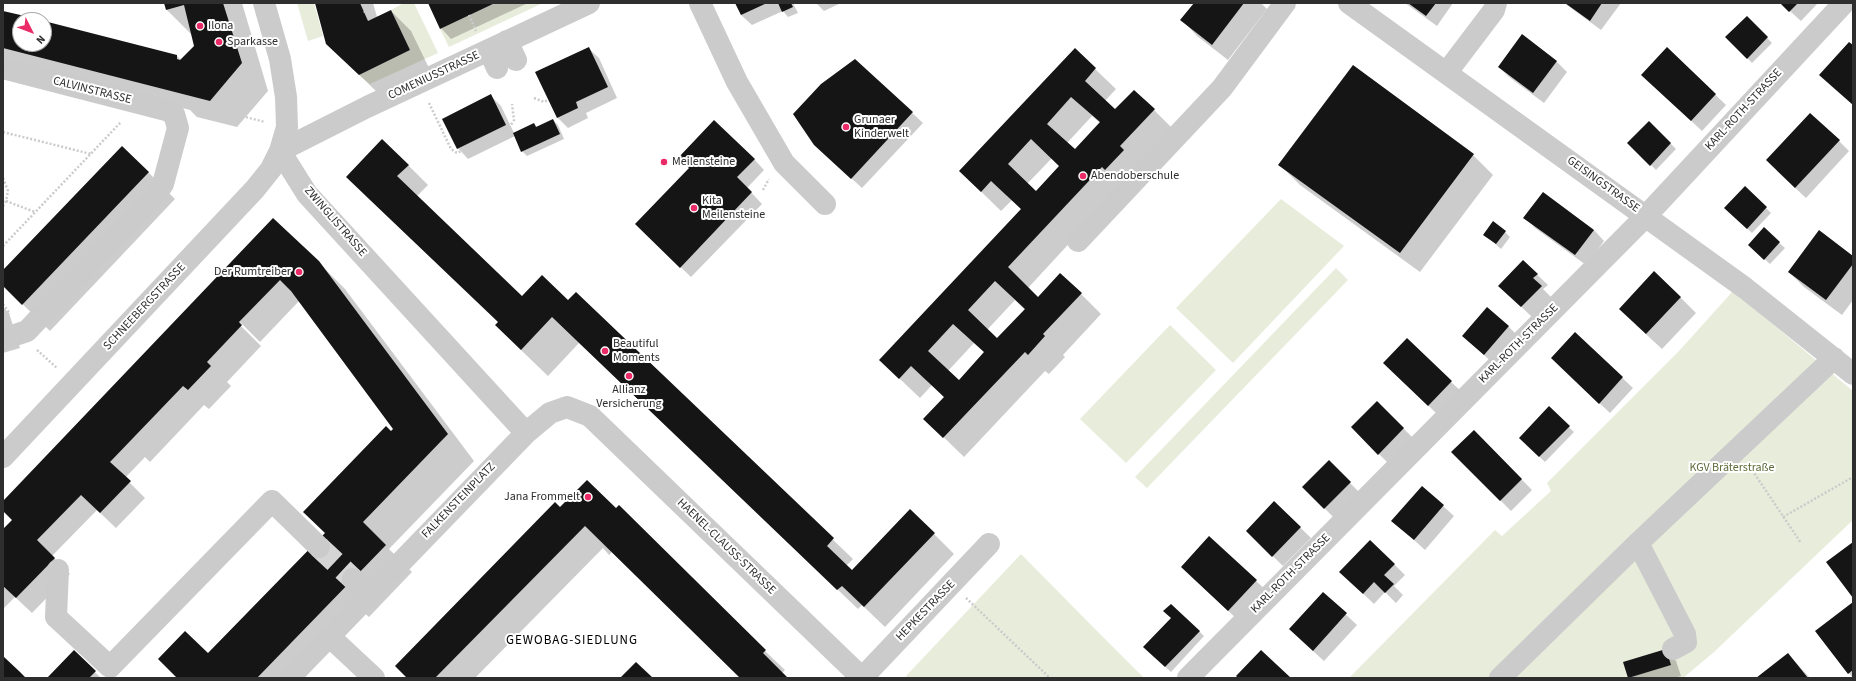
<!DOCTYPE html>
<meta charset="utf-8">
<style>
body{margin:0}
#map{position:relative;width:1856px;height:681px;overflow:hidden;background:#fff;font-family:"Source Sans 3",sans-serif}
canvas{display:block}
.frame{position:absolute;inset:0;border:4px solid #2e2e2e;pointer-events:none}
.north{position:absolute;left:12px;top:12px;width:40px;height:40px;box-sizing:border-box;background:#fff;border:1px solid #ababab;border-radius:50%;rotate:132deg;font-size:11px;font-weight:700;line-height:16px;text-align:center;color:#2e2e2e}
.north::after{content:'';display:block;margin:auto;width:14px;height:18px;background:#eb2b68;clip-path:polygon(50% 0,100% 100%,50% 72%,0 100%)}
</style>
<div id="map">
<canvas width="1856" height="681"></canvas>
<div class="frame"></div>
<div class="north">N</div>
</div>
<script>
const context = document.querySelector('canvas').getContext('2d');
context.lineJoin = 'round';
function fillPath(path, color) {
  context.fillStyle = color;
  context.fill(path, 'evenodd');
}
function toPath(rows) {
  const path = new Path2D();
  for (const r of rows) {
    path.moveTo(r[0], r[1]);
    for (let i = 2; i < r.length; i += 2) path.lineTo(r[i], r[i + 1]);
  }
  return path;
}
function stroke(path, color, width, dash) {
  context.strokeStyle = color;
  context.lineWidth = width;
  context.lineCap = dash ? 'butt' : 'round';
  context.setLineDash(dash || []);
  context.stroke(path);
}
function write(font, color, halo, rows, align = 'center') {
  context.font = font + ' "Source Sans 3",sans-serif';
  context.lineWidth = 4;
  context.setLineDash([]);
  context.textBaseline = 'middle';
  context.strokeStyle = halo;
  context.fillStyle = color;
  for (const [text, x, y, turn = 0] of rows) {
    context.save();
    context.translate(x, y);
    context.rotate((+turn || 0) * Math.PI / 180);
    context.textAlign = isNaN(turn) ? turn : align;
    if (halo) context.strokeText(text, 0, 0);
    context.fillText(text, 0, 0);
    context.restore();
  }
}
fillPath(toPath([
 [297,3,314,3,323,36,308,41],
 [404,3,414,3,438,53,370,84,359,75,410,50,391,10],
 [495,3,543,3,449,47,440,29],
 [1281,199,1344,246,1233,363,1176,308],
 [1336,268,1348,280,1147,488,1135,477],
 [1733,291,1853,391,1853,520,1714,652,1683,678,1349,678,1495,530,1502,536,1551,491,1547,483,1679,351],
 [1170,325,1216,370,1126,463,1080,419],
 [1021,554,1093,627,1144,678,908,678,906,676]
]), '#e8ecdb');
fillPath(toPath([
 [165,3,242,3,268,91,237,127,197,117,190,110,3,62,3,12,36,20,20,20,20,44,44,44,44,22,177,56,181,60,195,46,193,36,167,10],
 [316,3,373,3,377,17,391,11,411,31,430,70,379,94,347,63],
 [429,3,528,3,451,39,441,28],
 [736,3,793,3,798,13,788,17,783,11,752,25,741,15],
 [816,3,841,3,824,11],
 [1195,3,1261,3,1267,9,1228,60,1197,36,1182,20],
 [1405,3,1453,3,1437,26],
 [1564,3,1621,3,1601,30],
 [1781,3,1818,3,1801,21],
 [1747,17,1772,43,1752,63,1727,37],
 [588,48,599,58,617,98,586,113,588,118,568,128,557,117],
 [1667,48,1726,105,1702,131,1653,85],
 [1075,50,1116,89,1105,101,1115,110,1154,110,1174,130,1028,288,1038,298,1081,294,1101,314,1063,355,1065,357,1049,374,1045,371,964,457,925,419,945,398,932,385,920,398,880,360,1022,210,1012,200,1001,211,960,171],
 [1092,116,1100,123,1075,151,1067,143],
 [1052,158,1060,167,1036,192,1027,184],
 [1015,300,1025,310,997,339,987,330],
 [974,343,985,353,959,381,948,371],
 [855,60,923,123,862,188,826,155],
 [1556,61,1567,72,1544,103,1509,77,1499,67],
 [490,95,501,106,514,133,534,124,537,127,553,120,558,125,564,139,527,156,522,151,515,136,468,159,458,148],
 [1649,122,1676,149,1656,170,1629,143],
 [1839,141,1849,151,1806,198,1777,171],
 [1473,155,1493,175,1420,272,1300,185,1280,165],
 [754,159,764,170,747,188,762,204,691,277,647,235],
 [408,165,428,185,417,196,522,297,568,301,576,293,853,559,846,566,852,571,910,510,954,554,885,627,862,605,858,609,579,343,548,376,523,352,496,325,499,322,367,197],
 [148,172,175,199,50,331,3,285,3,272],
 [1745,187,1771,213,1752,233,1725,208],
 [1543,193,1594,230,1604,241,1586,265,1535,228,1525,217],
 [1764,229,1785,248,1770,264,1749,245],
 [1505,232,1510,237,1501,249,1485,235],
 [246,248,318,262,345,289,474,461,389,549,412,572,369,617,362,611,297,678,178,678,208,654,326,533,395,429,300,300,260,342,236,318,235,320,261,346,227,382,231,386,209,409,204,405,150,462,145,457,125,478,145,498,116,528,97,510,52,556,70,574,32,613,15,597,3,609,3,531,13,520,3,510,3,502],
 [1853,257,1853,300,1842,315,1804,287,1789,272],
 [1523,261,1548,285,1543,289,1551,297,1532,317,1510,296],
 [1680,297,1696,313,1662,349,1636,325],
 [3,307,9,313,20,348,3,353],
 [1508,326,1519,337,1495,365,1474,346],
 [1575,333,1633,388,1610,413,1563,369],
 [1395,373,1451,382,1462,392,1439,416],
 [1377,402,1414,439,1389,464,1352,427],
 [1549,408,1574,432,1545,462,1520,438],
 [1474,431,1532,490,1511,511,1452,452],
 [1329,462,1360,493,1335,519,1304,487],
 [587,482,765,651,785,670,782,673,787,678,741,678,612,552,609,555,603,548,475,678,409,678,570,518],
 [1422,487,1454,516,1425,550,1393,521],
 [1274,502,1311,538,1283,566,1247,531],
 [1394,564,1405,575,1394,586,1403,595,1396,603,1385,592,1374,604,1351,582],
 [1193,578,1256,581,1267,591,1239,621],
 [1323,593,1357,625,1324,661,1301,640],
 [1853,603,1853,678,1849,673],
 [1172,618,1199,631,1204,636,1171,672,1150,652],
 [1665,650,1676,661,1681,676,1674,678,1629,678,1625,663],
 [74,652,101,678,49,678],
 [1788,654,1810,678,1758,678]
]), '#0003');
fillPath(toPath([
 [164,3,223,3,242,63,210,101,3,48,3,11,38,19,20,20,20,44,44,44,44,21,177,55,177,59,180,60,194,46,184,5,166,10],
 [315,3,360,3,368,21,391,10,410,50,359,75,326,44],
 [428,3,495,3,440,29],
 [735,3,767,3,741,15],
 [778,3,791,3,793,7,782,12],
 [1194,3,1244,3,1212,45,1180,20],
 [1408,3,1436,3,1426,16],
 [1565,3,1602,3,1590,21],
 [1780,3,1798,3,1789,12],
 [1747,16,1768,37,1747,59,1725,37],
 [1522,34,1557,61,1533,93,1498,67],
 [1849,42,1853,45,1853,105,1819,75],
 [589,47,608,87,576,102,578,108,557,118,535,72],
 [1667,47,1716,94,1691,121,1641,75],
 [1075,48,1096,68,1085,81,1115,109,1134,90,1155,109,1120,146,1124,150,1105,170,1102,167,1008,267,1038,297,1060,273,1082,293,1043,334,1045,336,1028,355,1025,352,943,438,923,419,944,397,911,366,899,379,879,360,1021,209,991,181,981,192,959,171],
 [1071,97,1100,122,1075,149,1047,124],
 [1031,139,1059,166,1036,191,1008,164],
 [995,281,1025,309,997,338,968,310],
 [953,324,984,352,959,380,928,351],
 [855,59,913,112,851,179,814,145,793,114,821,84],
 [1353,65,1474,154,1400,253,1278,165],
 [491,94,506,125,457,149,442,119],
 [1810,113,1840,140,1795,188,1766,160],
 [553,119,560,134,521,152,513,133,534,123,536,127],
 [714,120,755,159,737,177,752,192,680,268,635,224,689,168,678,158],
 [1649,121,1671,143,1650,166,1627,143],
 [382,139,409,165,397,176,522,296,542,275,568,300,576,292,834,538,827,546,852,570,910,509,935,533,864,607,842,586,837,590,552,317,521,350,495,325,498,322,346,177],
 [122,146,149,172,22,305,3,286,3,270],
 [1745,186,1767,207,1747,229,1724,208],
 [1543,192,1594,230,1575,255,1523,218],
 [273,218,319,261,448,434,363,522,386,545,257,678,177,678,158,659,185,631,208,653,325,533,303,512,386,426,391,431,393,429,291,291,280,280,239,322,242,325,207,362,211,366,188,390,183,386,110,462,131,481,100,513,81,495,37,540,55,558,16,598,3,586,3,529,12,520,3,511,3,501],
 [1493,221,1506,231,1496,244,1483,235],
 [1764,227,1780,242,1764,260,1748,245],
 [1819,230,1853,256,1853,264,1826,300,1788,272],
 [1523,260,1538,274,1533,278,1542,286,1521,307,1498,286],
 [1654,271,1681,297,1646,334,1619,309],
 [1487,307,1509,326,1484,355,1462,336],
 [1575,332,1623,377,1599,404,1551,358],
 [1407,338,1452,381,1428,406,1383,363],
 [1377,401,1404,428,1378,455,1351,427],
 [1549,406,1570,426,1539,457,1519,438],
 [1474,430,1522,479,1500,501,1451,452],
 [1329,460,1351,482,1324,509,1302,487],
 [587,480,616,508,619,505,766,650,763,653,788,678,740,678,585,526,435,678,407,678,395,666,555,502,560,507],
 [1422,486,1444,505,1414,540,1391,521],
 [1274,501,1301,527,1272,557,1246,531],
 [1209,536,1257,580,1228,611,1181,567],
 [1370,540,1395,564,1384,575,1394,584,1385,593,1374,582,1363,594,1339,572],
 [1853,542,1853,598,1826,562],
 [1323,592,1347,613,1313,651,1289,629],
 [1853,602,1853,670,1848,674,1815,631],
 [1171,604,1200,631,1165,667,1143,647,1171,618,1163,611],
 [1666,649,1671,665,1628,678,1623,662],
 [74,650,96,671,89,678,47,678],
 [1261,650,1291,678,1238,678,1236,676],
 [1788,653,1808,678,1756,678],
 [3,656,20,672,26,678,3,678],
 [636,662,653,678,620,678]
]), '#151515');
stroke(toPath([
 [319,547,353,579]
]), '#d5d5d5', 22, [22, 11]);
stroke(toPath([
 [364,3,365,13],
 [469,15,476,31],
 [534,98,544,102,548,100],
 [429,103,451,149,457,153,509,128,514,120,512,104],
 [214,109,259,67],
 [196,115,214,109,265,122],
 [3,132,91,154],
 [3,178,8,191,6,201,3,206],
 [763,190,769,179],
 [6,201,35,212],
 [3,246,121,122],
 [3,304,10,314],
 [37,350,57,368],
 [1750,467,1801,543],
 [1783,517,1853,477],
 [966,598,1050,678]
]), '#cbcbcb', 2.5, [2, 2]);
stroke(toPath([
 [700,3,737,82,784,163,825,204],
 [1349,3,1745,288,1853,374],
 [507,41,516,60],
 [489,50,497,68],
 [3,68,166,110,174,114,178,128,163,184,157,193,27,331,3,339],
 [1447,72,1494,10,1496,3],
 [280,151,307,194,526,433],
 [280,151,367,107,589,3],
 [1078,241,1222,88,1285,3],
 [3,457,255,189,271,169,280,151,287,127,286,97,280,59,264,3],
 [1638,543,1685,634,1686,642,1673,649],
 [58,570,56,617,110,667,272,501,319,547],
 [353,579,369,595],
 [329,636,374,678],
 [289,678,526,433,550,413,567,407,590,416,862,678],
 [862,678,989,544],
 [1188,678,1646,216,1844,3],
 [1500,678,1638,543,1834,358]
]), '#cbcbcb', 22);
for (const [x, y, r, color] of [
 [200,26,4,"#eb2b68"],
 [219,42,4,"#eb2b68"],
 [846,127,4,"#eb2b68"],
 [664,162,4,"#eb2b68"],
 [1083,176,4,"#eb2b68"],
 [694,208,4,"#eb2b68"],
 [299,272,4,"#eb2b68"],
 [605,351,4,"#eb2b68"],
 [629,376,4,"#eb2b68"],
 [588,497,4,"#eb2b68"]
]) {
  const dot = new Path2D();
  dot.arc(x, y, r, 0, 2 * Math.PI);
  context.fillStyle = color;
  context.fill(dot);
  stroke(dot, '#fff', 1.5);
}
write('12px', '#2e2e2e', '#fff', [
 ["Ilona",208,26],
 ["Sparkasse",227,42],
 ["Grunaer",854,120],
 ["Kinderwelt",854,134],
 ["Meilensteine",672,162],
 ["Abendoberschule",1091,176],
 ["Kita",702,201],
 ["Meilensteine",702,215],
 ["Der Rumtreiber",291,272,"right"],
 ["Beautiful",613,344],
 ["Moments",613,358],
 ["Allianz",629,390,"center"],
 ["Versicherung",629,404,"center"],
 ["Jana Frommelt",580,497,"right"]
], 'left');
write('12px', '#2e2e2e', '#fff', [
 ["COMENIUSSTRASSE",434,76,-25],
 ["CALVINSTRASSE",92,91,14],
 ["KARL-ROTH-STRASSE",1744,110,-47],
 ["GEISINGSTRASSE",1603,185,36],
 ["ZWINGLISTRASSE",335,222,49],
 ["SCHNEEBERGSTRASSE",145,307,-47],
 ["KARL-ROTH-STRASSE",1519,344,-45],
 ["FALKENSTEINPLATZ",459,501,-46],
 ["HAENEL-CLAUSS-STRASSE",726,547,44],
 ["KARL-ROTH-STRASSE",1291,574,-45],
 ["HEPKESTRASSE",926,611,-46]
]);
write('12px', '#5d6b3a', '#fff', [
 ["KGV Bräterstraße",1732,468]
]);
context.letterSpacing = '1px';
write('13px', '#000', '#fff', [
 ["GEWOBAG-SIEDLUNG",572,641]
]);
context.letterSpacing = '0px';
</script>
